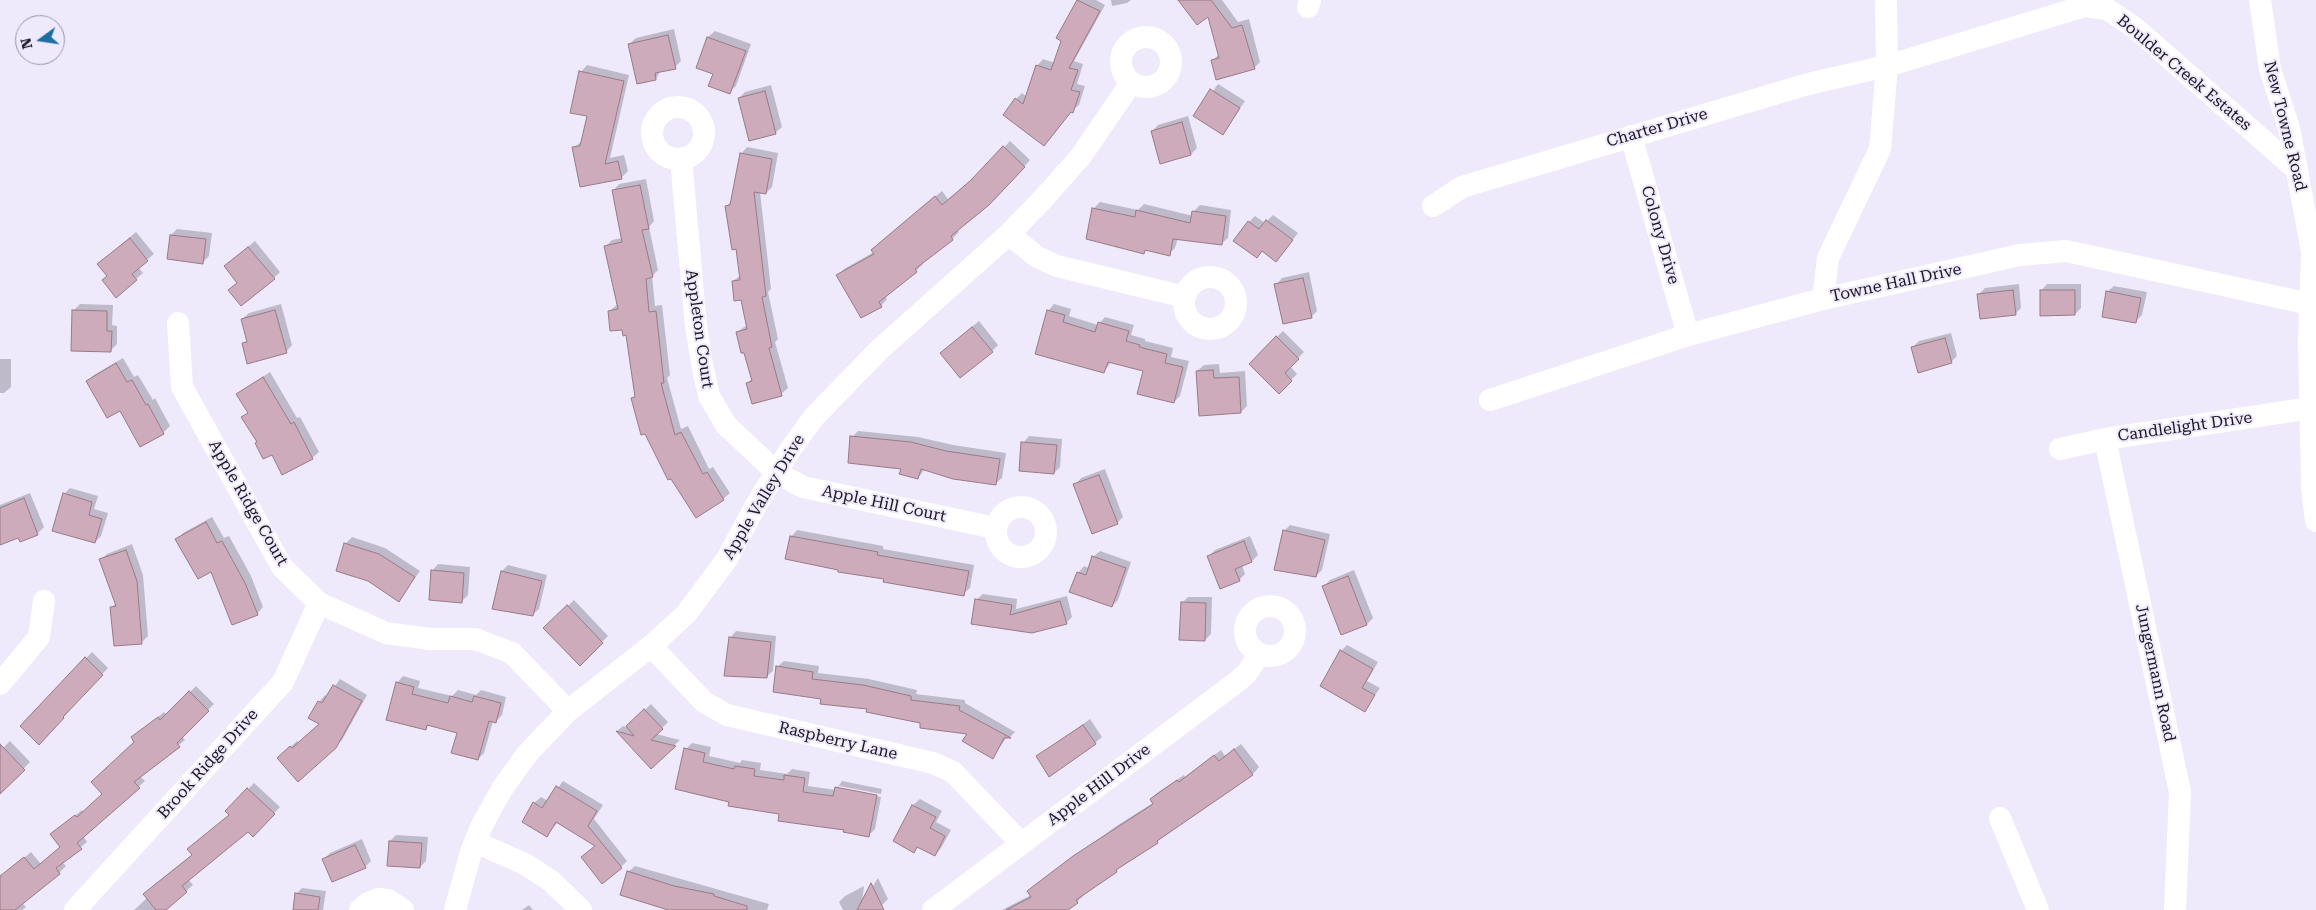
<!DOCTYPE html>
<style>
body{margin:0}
#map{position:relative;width:2316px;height:910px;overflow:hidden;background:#efe9fc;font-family:"Roboto Serif",serif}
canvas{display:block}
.north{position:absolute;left:15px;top:15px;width:50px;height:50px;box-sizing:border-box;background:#efe9fc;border:1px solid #9a95a4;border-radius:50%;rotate:256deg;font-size:14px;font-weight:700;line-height:20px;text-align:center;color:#1a1721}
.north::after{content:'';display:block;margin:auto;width:18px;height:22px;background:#1e6fa0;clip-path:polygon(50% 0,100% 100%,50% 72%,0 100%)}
</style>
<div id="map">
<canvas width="2316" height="910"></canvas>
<div class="north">N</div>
</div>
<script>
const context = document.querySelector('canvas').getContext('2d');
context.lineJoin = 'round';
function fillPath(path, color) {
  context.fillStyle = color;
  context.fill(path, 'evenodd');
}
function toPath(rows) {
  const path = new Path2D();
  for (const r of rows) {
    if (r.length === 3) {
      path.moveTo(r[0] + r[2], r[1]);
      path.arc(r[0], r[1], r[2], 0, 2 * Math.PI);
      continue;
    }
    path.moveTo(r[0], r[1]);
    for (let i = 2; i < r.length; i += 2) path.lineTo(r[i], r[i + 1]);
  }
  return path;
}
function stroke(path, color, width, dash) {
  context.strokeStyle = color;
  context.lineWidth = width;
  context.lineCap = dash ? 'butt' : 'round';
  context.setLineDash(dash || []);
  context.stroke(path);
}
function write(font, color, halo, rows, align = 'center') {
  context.font = font + ' "Roboto Serif",serif';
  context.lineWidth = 4;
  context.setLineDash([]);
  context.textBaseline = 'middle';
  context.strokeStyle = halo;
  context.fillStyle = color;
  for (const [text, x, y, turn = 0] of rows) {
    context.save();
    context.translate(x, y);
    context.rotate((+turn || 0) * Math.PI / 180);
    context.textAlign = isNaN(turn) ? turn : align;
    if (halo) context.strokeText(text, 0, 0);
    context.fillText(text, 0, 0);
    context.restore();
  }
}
fillPath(toPath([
 [1078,0,1096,0,1105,5,1074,61,1083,64,1077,84,1085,86,1079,105,1071,111,1050,139,1016,99,1022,93,1027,97,1037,66,1043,59,1055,63,1063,41,1057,38],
 [1111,0,1131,0,1127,3,1112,6],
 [1179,0,1222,0,1238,22,1249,19,1260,62,1254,68,1212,61,1219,54,1208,15],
 [674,29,681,61,675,67,661,70,656,79,629,44,636,38],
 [715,31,751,44,736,86,729,92,714,73,698,67,708,37],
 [587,65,629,75,610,158,624,155,628,171,622,177,573,148,582,141,588,116,581,72],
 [1218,84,1245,101,1223,133,1195,116],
 [771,85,782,127,775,133,739,98,745,92],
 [1188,116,1197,148,1191,154,1152,131,1158,125],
 [1010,141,1030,160,996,198,957,230,959,232,952,239,921,263,923,264,916,271,885,296,887,299,881,306,838,275,844,269,874,252,878,244,942,191,948,199,977,176],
 [747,147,778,153,772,187,766,193,760,192,771,289,768,292,778,339,775,342,788,388,781,394,747,383,753,378,737,332,747,325,742,298,733,281,741,275,727,206,732,200,741,154],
 [646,179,654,221,649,227,658,270,652,276,655,306,662,305,670,375,667,378,681,429,688,426,709,469,713,467,730,493,723,499,632,398,636,394,627,334,609,311,618,304,606,246,612,240,622,238,613,191,619,184],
 [1100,202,1138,210,1144,204,1193,216,1193,212,1200,205,1231,210,1228,238,1221,244,1178,238,1175,248,1169,254,1147,249,1144,252,1093,209],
 [1273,215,1298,233,1276,261,1263,251,1257,256,1249,222,1255,216,1265,223],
 [177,229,212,233,209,256,203,262,168,258,171,235],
 [136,232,154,254,138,267,143,273,116,296,105,258],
 [255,241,280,272,274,278,238,282,232,260],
 [1309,272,1317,311,1311,317,1276,285,1282,278],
 [2019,284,2021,308,2015,314,1979,294,1985,288],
 [2047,284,2081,284,2081,308,2075,314,2041,291],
 [2114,286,2147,292,2142,315,2136,321,2107,292],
 [80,304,113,305,112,325,117,326,117,344,111,350,73,311],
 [281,304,292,345,286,352,243,344,248,339,242,319,249,313],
 [1054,304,1071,309,1069,316,1098,325,1105,317,1134,325,1131,335,1145,339,1145,341,1173,348,1171,357,1189,361,1180,396,1174,402,1144,370,1111,362,1104,372,1048,311],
 [979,321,998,345,992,351,941,353],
 [1283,331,1304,352,1290,366,1297,374,1279,392,1250,364],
 [1951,333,1957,356,1951,362,1912,348,1919,341],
 [123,358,134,377,138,375,153,400,155,398,170,426,163,433,140,445,121,409,87,381,94,375],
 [0,359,11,359,11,387,4,393,0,393],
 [1219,364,1220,373,1245,371,1247,406,1241,412,1197,371,1204,365],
 [270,372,297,418,300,417,319,452,312,458,272,453,258,442,243,417,248,412,238,394],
 [858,431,918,437,953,445,1006,453,1002,478,995,484,925,469,918,478,852,437],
 [1029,436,1062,439,1060,467,1054,473,1023,443],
 [1105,469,1123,517,1117,523,1075,485,1081,478],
 [70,488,98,496,94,509,108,513,101,536,95,542,64,494],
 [30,493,44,527,37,534,19,536,0,544,0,505],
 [212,517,224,538,229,536,251,576,263,607,257,614,177,540,183,533],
 [1290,525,1330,534,1322,570,1316,576,1284,531],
 [797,530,883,546,883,549,974,565,970,588,963,594,839,569,791,537],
 [1250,536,1258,555,1252,561,1242,565,1245,574,1239,580,1208,557,1215,550],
 [352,537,385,548,420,571,399,600,368,580,345,544],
 [132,544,143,575,148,636,142,642,112,607,116,603,101,560,107,554],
 [1100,551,1131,562,1118,600,1112,606,1078,573,1084,566,1089,568,1093,557],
 [438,564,470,567,468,595,462,601,432,571],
 [508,565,547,575,539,609,532,615,502,571],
 [1354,570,1373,618,1367,624,1342,634,1324,586,1330,580],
 [983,594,1017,599,1016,609,1067,596,1072,617,1066,623,1032,632,976,600],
 [1188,597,1212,597,1211,634,1205,640,1182,603],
 [574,600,608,636,580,664,545,628],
 [736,631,776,636,773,671,766,677,726,675,730,638],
 [1347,645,1378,662,1367,681,1380,688,1365,710,1341,651],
 [92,652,108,668,68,710,69,711,46,737,22,726],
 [784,661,819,666,818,673,869,679,917,690,916,694,965,700,965,703,1015,732,1010,737,1007,737,993,757,969,732,822,698,777,667],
 [403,676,420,681,418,688,452,696,458,690,476,695,481,690,506,697,502,715,496,721,493,721,484,753,478,759,458,732,430,725,426,728,397,683],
 [340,679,367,695,342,740,335,747,285,752,297,741,299,743,321,724,319,702,325,695,327,697],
 [196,686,214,704,182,736,185,740,140,776,145,781,83,836,87,842,62,862,66,866,59,873,22,903,26,907,22,910,0,910,0,878,31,852,41,864,61,847,52,834,82,810,83,812,103,794,135,742,132,738,164,712,167,715],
 [651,704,668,722,656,734,680,740,651,767,617,731,623,726,627,727],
 [1090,719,1102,737,1095,743,1037,757],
 [10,741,30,762,0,793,0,751],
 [692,743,711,747,709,756,740,763,742,760,761,763,760,770,787,774,792,769,810,772,808,786,836,790,842,781,882,789,881,794,839,786,839,789,881,797,875,829,868,836,730,801,686,749],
 [1241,744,1259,767,1253,774,1082,894,1084,895,1077,902,1066,910,1002,910,1031,895,1035,885,1118,825,1153,803,1151,799,1157,793,1184,775,1185,777,1221,750,1225,756],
 [563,781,603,805,594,819,627,861,621,867,597,845,558,822,546,836,534,803,541,797,548,801],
 [254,783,280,807,253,835,248,831,188,879,193,885,164,910,134,910,147,898,151,888,193,854,230,814,227,811],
 [920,799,942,811,936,822,951,830,941,848,935,855,919,846,914,851,895,841,913,805],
 [396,835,428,837,426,861,420,867,390,841],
 [362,839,371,861,365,867,324,859,330,853],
 [635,866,769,904,767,910,676,910,628,872],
 [878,878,888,899,882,905,872,910,843,910,839,902,845,896,864,886,862,903],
 [302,888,326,891,323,910,294,910,296,894],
 [529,905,533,910,522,910]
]), '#0003');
const building = toPath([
 [1077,0,1100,11,1069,68,1078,70,1071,90,1080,92,1073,113,1071,112,1044,146,1003,115,1015,98,1023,104,1036,65,1051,70,1061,41,1056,38,1077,0],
 [1178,0,1211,0,1232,28,1242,25,1255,69,1216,80,1211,60,1219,58,1208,17,1197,25,1178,0],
 [668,35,676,69,655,73,656,80,637,84,628,44,668,35],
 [707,37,746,51,730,94,708,86,713,74,696,68,707,37],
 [579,71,624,81,605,164,618,161,622,179,580,187,572,147,580,146,587,116,570,113,579,71],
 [1210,89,1240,108,1223,135,1193,116,1210,89],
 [765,91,776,134,749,141,738,98,765,91],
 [1182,122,1191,155,1160,164,1151,131,1182,122],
 [1003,146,1025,167,989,205,951,236,953,240,915,269,917,272,879,302,882,307,861,318,836,275,874,254,871,250,935,196,942,205,971,180,1003,146],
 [740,153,772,159,766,194,754,192,766,296,762,297,772,347,769,348,782,396,752,404,746,383,752,381,744,353,741,353,736,332,747,329,741,300,734,301,732,281,740,280,736,249,732,250,725,206,730,205,740,153],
 [640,185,649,229,642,230,653,277,646,279,649,312,656,311,664,383,661,383,675,435,681,432,703,474,707,472,724,500,696,518,671,479,668,480,645,434,641,435,631,398,635,397,626,335,623,336,622,330,610,331,608,311,618,309,604,246,622,242,612,190,640,185],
 [1092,208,1135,217,1136,210,1190,223,1192,211,1226,216,1222,245,1173,239,1170,256,1145,250,1144,254,1086,239,1092,208],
 [1266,220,1293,240,1276,262,1262,251,1257,258,1233,241,1248,221,1259,229,1266,220],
 [170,235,206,239,203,264,167,259,170,235],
 [130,238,148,261,132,274,137,280,116,298,102,280,107,276,97,264,130,238],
 [248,247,275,279,241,306,228,290,237,283,224,266,248,247],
 [1303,278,1312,318,1283,324,1274,284,1303,278],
 [2013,290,2016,315,1980,319,1977,294,2013,290],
 [2040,290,2075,290,2075,315,2040,316,2040,290],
 [2106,291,2141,298,2136,323,2102,317,2106,291],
 [72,310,107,311,107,331,112,331,111,352,71,351,72,310],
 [275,310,287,353,247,364,242,343,247,342,241,319,275,310],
 [1047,310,1065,315,1063,322,1095,332,1098,322,1129,331,1126,341,1140,345,1139,347,1167,354,1165,363,1183,367,1174,403,1137,394,1143,371,1108,362,1104,373,1035,354,1047,310],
 [972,327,993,352,960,378,940,353,972,327],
 [1276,336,1299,359,1285,373,1292,381,1279,394,1249,364,1276,336],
 [1945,338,1952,363,1918,373,1911,347,1945,338],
 [116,363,127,382,132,380,146,405,148,404,164,434,140,447,120,411,107,418,86,381,116,363],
 [1213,370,1214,378,1239,377,1241,413,1199,416,1196,371,1213,370],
 [263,377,291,424,294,422,313,459,282,475,272,455,263,459,255,443,257,442,241,417,248,413,236,394,263,377],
 [850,436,911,442,946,451,1000,459,996,485,953,479,921,469,918,479,899,474,901,469,848,463,850,436],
 [1021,442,1057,445,1054,474,1019,471,1021,442],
 [1099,475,1118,524,1092,534,1073,484,1099,475],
 [63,493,92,502,89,515,102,519,95,543,52,531,63,493],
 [24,498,38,535,20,542,18,538,0,545,0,508,24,498],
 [206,522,217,543,222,541,245,583,258,615,232,625,211,572,198,579,175,539,206,522],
 [1283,530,1325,540,1316,577,1274,570,1283,530],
 [790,536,878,552,877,555,969,571,964,596,883,582,884,579,838,572,838,570,785,559,790,536],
 [1244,541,1252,562,1235,569,1240,581,1220,589,1207,556,1244,541],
 [344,543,379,554,415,577,399,602,368,581,336,571,344,543],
 [126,550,137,581,142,644,114,646,110,607,116,606,99,559,126,550],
 [1092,556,1126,568,1112,607,1069,592,1077,572,1086,575,1092,556],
 [431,570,464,573,462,603,429,600,431,570],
 [501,571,542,581,533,616,492,609,501,571],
 [1348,576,1367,625,1341,635,1322,586,1348,576],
 [975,599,1012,605,1010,615,1060,601,1067,624,1032,633,971,624,975,599],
 [1181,602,1206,603,1205,641,1179,640,1181,602],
 [567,605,603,643,580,666,543,628,567,605],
 [729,637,771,642,767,678,724,676,729,637],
 [1340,650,1373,669,1362,688,1375,695,1365,712,1320,686,1340,650],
 [85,657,103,675,63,717,64,718,39,745,20,726,85,657],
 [776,666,813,672,812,679,863,685,911,696,911,700,960,706,959,710,1011,738,1004,738,993,759,962,741,967,734,920,728,920,723,866,712,867,709,820,704,821,699,773,692,776,666],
 [396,682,414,687,412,694,448,703,450,696,472,702,474,696,501,703,496,723,489,721,478,760,451,753,457,733,427,725,426,730,386,720,396,682],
 [333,685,362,701,336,748,298,782,277,758,290,746,292,748,319,724,308,718,318,701,322,703,333,685],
 [189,691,209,711,177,743,180,747,134,782,140,788,77,843,82,849,56,868,60,874,15,910,0,910,0,876,24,857,34,869,60,847,50,834,75,815,77,817,102,794,91,782,134,742,131,737,158,717,160,720,189,691],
 [644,709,663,729,651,740,676,746,651,769,616,731,634,736,626,726,644,709],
 [1083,725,1096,744,1049,777,1036,756,1083,725],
 [0,744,25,770,0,794,0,744],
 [684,748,705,753,703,762,734,769,735,766,755,769,754,776,784,780,784,775,805,778,803,792,833,796,835,787,877,795,869,837,843,832,844,830,778,821,779,814,728,806,729,802,675,789,684,748],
 [1234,749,1253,775,1157,841,1158,843,1116,870,1117,872,1076,900,1078,903,1068,910,1006,910,1031,897,1027,891,1073,856,1153,804,1150,799,1177,780,1179,782,1214,755,1219,761,1234,749],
 [556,786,597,811,588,826,622,868,602,884,581,857,595,846,556,822,547,837,522,822,533,802,542,808,556,786],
 [247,788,275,814,253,837,248,832,182,886,187,892,166,910,156,910,143,894,192,855,187,849,229,815,225,811,247,788],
 [912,805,936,817,930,828,945,836,935,856,917,847,914,853,893,841,912,805],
 [389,841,422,843,420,868,387,866,389,841],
 [355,845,366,868,332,882,322,859,355,845],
 [627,871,674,886,714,894,714,896,747,906,747,910,668,910,620,895,627,871],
 [871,883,884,910,857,910,871,883],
 [295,893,320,897,318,910,293,910,295,893]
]);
fillPath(building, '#cdabba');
stroke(building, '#997987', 1);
stroke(toPath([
 [2260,0,2270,69,2289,128,2312,251,2309,341,2312,489,2316,521],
 [1308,7,1310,0],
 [1146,62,25],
 [678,133,26],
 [1631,136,1688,335],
 [681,159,696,326,702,364,709,396,726,425,777,473,803,487,995,528],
 [1433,206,1462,187,1808,84,1887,66,2085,6,2107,9,2135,28,2297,170],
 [1009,234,1037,257,1057,266,1185,297],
 [1210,303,26],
 [1823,299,1828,258,1880,149,1887,66,1886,0],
 [178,323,182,387,282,567,319,603,386,633,430,639,475,639,512,653,568,711],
 [1490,400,1688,335,1823,299,2020,255,2066,251,2310,304],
 [2105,439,2180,792,2175,910],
 [2060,449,2105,439,2311,408],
 [1021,532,25],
 [1270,631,25],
 [651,646,704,702,727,715,933,763,953,772,1021,843],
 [0,684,39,637,44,601],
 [2000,818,2038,910],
 [475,842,525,864,551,881,581,910],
 [75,910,283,682,319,603],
 [360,910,368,903,378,899,388,900,403,910],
 [455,910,471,852,482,825,502,789,527,754,568,711,651,646,686,614,727,559,756,505,790,450,814,417,879,350,1009,234,1043,199,1081,156,1131,83],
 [933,910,1238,681,1247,673,1259,654]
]), '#fff', 22);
write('16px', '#1a1721', '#efe9fc', [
 ["Boulder Creek Estates",2184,73,40],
 ["New Towne Road",2285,126,76],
 ["Charter Drive",1657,128,-16],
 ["Colony Drive",1660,235,74],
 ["Towne Hall Drive",1896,283,-12],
 ["Appleton Court",699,329,82],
 ["Candlelight Drive",2185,427,-8],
 ["Apple Valley Drive",764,497,-59],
 ["Apple Ridge Court",248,503,60],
 ["Apple Hill Court",884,504,12],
 ["Jungermann Road",2155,673,78],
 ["Raspberry Lane",838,741,13],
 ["Brook Ridge Drive",208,764,-48],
 ["Apple Hill Drive",1099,785,-37]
]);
</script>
